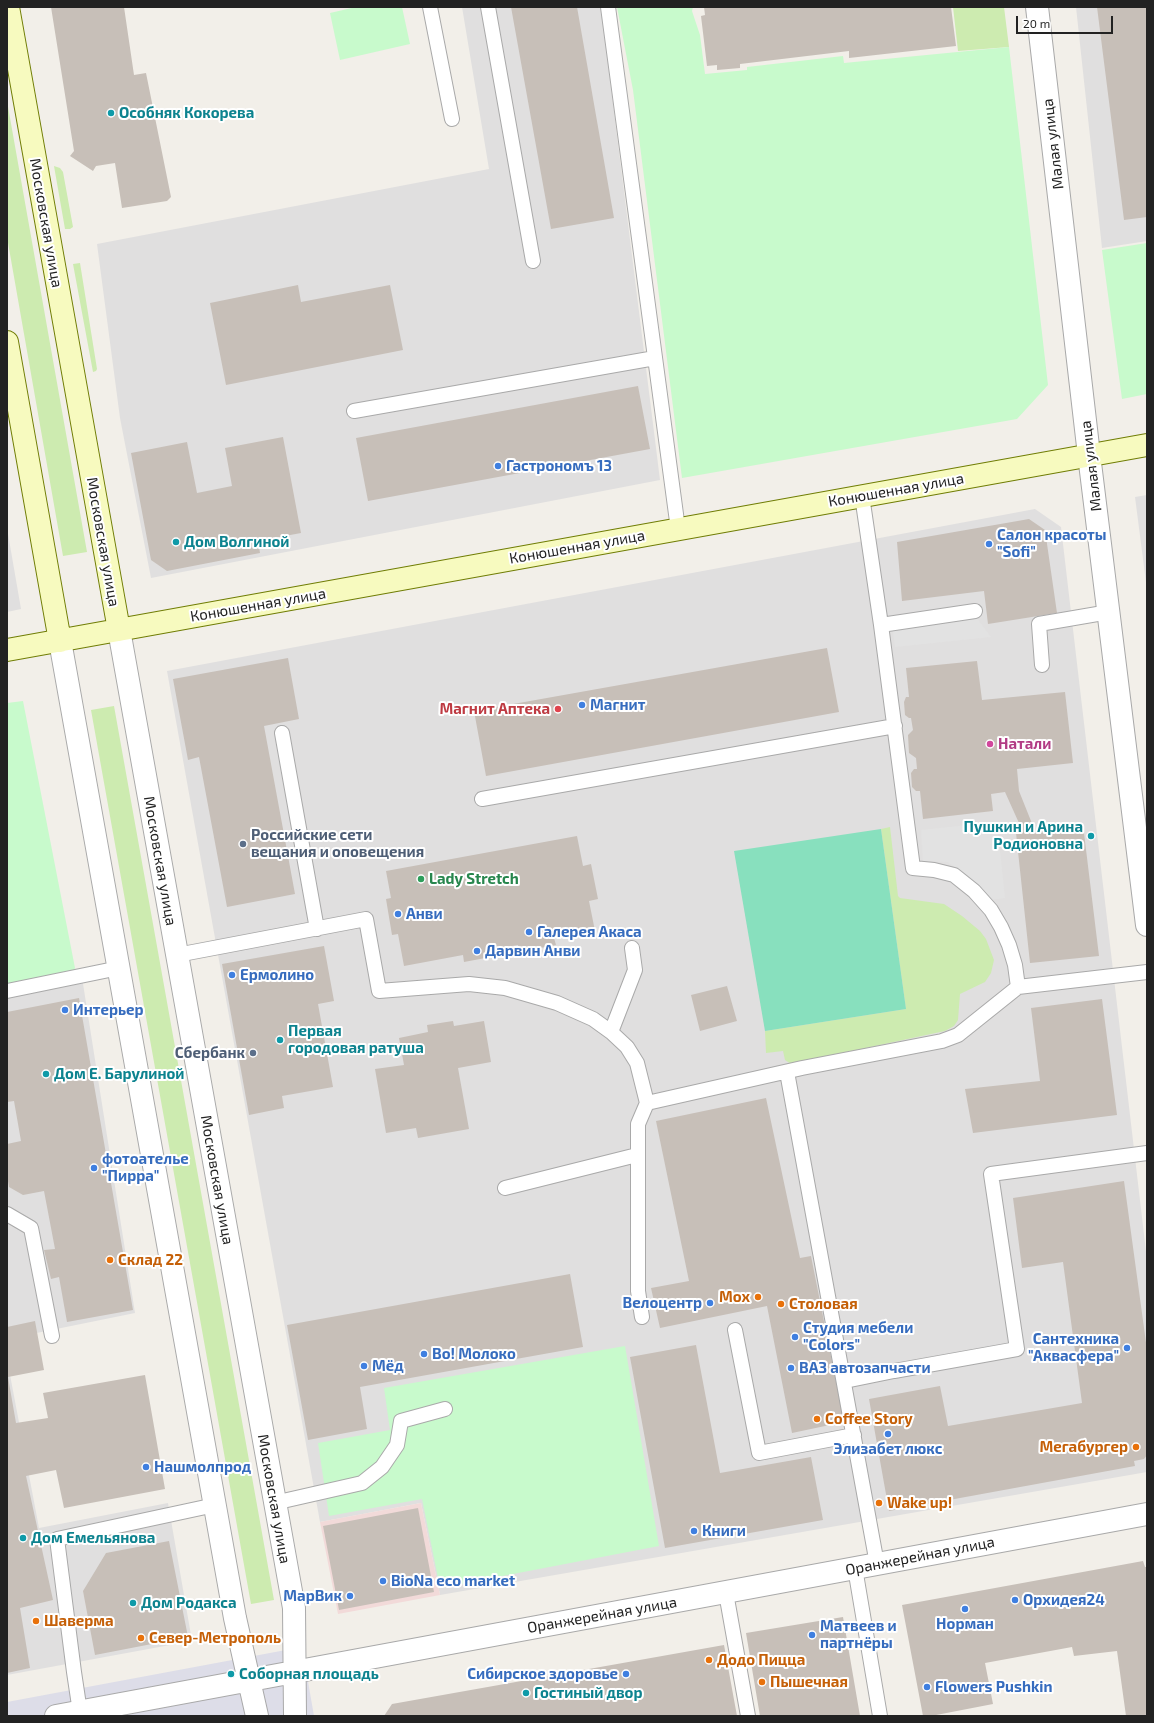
<!DOCTYPE html>
<meta charset="utf-8">
<style>
body{margin:0}
#map{position:relative;width:1154px;height:1723px;overflow:hidden;background:#f2efe9;font-family:"Exo 2",sans-serif}
canvas{display:block}
.frame{position:absolute;inset:0;border:8px solid #222;pointer-events:none}
.scale{position:absolute;left:1016px;top:16px;width:97px;height:18px;box-sizing:border-box;border:2px solid #222;border-top:0;padding-left:5px;font-size:12px;line-height:14px;white-space:nowrap;color:#222;-webkit-text-stroke:3px #fff;paint-order:stroke}
</style>
<div id="map">
<canvas width="1154" height="1723"></canvas>
<div class="frame"></div>
<div class="scale">20 m</div>
</div>
<script>
const context = document.querySelector('canvas').getContext('2d');
context.lineJoin = 'round';
function fillPath(path, color) {
  context.fillStyle = color;
  context.fill(path, 'evenodd');
}
function toPath(rows) {
  const path = new Path2D();
  for (const r of rows) {
    path.moveTo(r[0], r[1]);
    for (let i = 2; i < r.length; i += 2) path.lineTo(r[i], r[i + 1]);
  }
  return path;
}
function stroke(path, color, width, dash) {
  context.strokeStyle = color;
  context.lineWidth = width;
  context.lineCap = dash ? 'butt' : 'round';
  context.setLineDash(dash || []);
  context.stroke(path);
}
function write(font, color, halo, rows, align = 'center') {
  context.font = font + ' "Exo 2",sans-serif';
  context.lineWidth = 4;
  context.setLineDash([]);
  context.textBaseline = 'middle';
  context.strokeStyle = halo;
  context.fillStyle = color;
  for (const [text, x, y, turn = 0] of rows) {
    context.save();
    context.translate(x, y);
    context.rotate((+turn || 0) * Math.PI / 180);
    context.textAlign = isNaN(turn) ? turn : align;
    if (halo) context.strokeText(text, 0, 0);
    context.fillText(text, 0, 0);
    context.restore();
  }
}
fillPath(toPath([
 [462,7,601,7,660,480,151,578,120,418,97,244,489,169],
 [1076,7,1147,7,1147,241,1102,248],
 [1147,495,1147,590,1135,497],
 [1035,509,1061,527,1147,1260,1147,1472,440,1595,421,1503,320,1522,167,671],
 [7,528,21,609,7,612],
 [81,971,135,1313,7,1339,7,987],
 [7,1359,39,1528,168,1503,192,1641,7,1675]
]), '#e0dfdf');
fillPath(toPath([
 [421,1503,440,1595,338,1614,320,1522]
]), '#f2dad9');
fillPath(toPath([
 [953,7,1004,7,1009,47,958,51],
 [7,101,87,552,63,556,7,237],
 [54,166,60,168,63,172,73,227,70,229,65,229],
 [80,263,97,369,96,371,93,372,73,264],
 [114,706,274,1600,251,1604,91,710],
 [890,827,898,896,900,898,944,904,962,916,980,931,986,939,994,960,991,973,985,982,960,994,958,1020,954,1026,945,1031,791,1064,785,1060,783,1051,766,1053,765,1031,906,1009,881,829]
]), '#cdebb0');
fillPath(toPath([
 [356,7,402,7,410,44,340,60,330,13],
 [617,7,693,7,692,11,700,35,705,74,747,70,747,67,843,56,844,63,1009,47,1048,385,1017,419,682,478,633,90],
 [1147,243,1147,394,1122,399,1102,250],
 [23,701,75,968,73,972,7,986,7,703],
 [625,1346,659,1546,440,1588,422,1499,329,1516,318,1443,390,1430,384,1388]
]), '#c8facc');
fillPath(toPath([
 [881,829,906,1009,765,1031,734,851]
]), '#88e0be');
fillPath(toPath([
 [973,613,991,637,895,647,892,626],
 [997,822,1005,898,988,900,967,875,947,862,923,861,921,830]
]), '#e2e2e2');
fillPath(toPath([
 [302,1647,314,1716,7,1716,7,1702]
]), '#dddde8');
fillPath(toPath([
 [51,7,124,7,134,75,146,73,171,197,167,201,122,208,115,163,96,166,93,171,70,156,74,151],
 [511,7,577,7,614,218,551,229],
 [704,7,951,7,956,46,849,58,849,51,740,64,740,68,717,70,717,65,707,66,701,16,705,15],
 [1097,7,1147,7,1147,217,1124,220],
 [298,285,301,302,390,285,403,350,226,385,210,303],
 [638,386,650,449,368,501,356,438],
 [283,437,301,533,258,541,260,553,167,571,151,560,131,453,187,442,197,493,232,486,225,448],
 [1029,519,1045,530,1057,613,988,624,984,591,902,601,897,542],
 [827,648,839,712,486,776,474,711],
 [288,658,299,719,264,726,295,894,227,907,199,757,188,760,173,679],
 [977,661,982,700,1065,692,1073,763,1017,769,1019,791,1035,831,1083,825,1099,956,1030,963,1016,833,1023,832,1005,792,991,794,993,811,923,819,920,791,916,791,912,787,911,773,914,769,917,769,916,758,909,753,908,735,913,730,911,718,909,718,905,715,904,702,906,697,909,697,906,668],
 [577,836,583,866,591,864,598,899,589,901,595,931,554,938,556,945,519,952,518,945,495,949,496,956,464,962,463,955,404,966,398,934,392,935,386,899,391,898,386,871],
 [324,946,334,1001,318,1004,333,1087,282,1096,284,1108,249,1115,222,964],
 [727,986,737,1021,700,1031,691,995],
 [79,998,133,1310,67,1322,59,1277,51,1279,44,1250,55,1249,44,1191,23,1195,9,1187,7,1175,7,1144,21,1141,14,1101,7,1102,7,1012],
 [1102,999,1117,1115,973,1133,965,1089,1040,1081,1031,1008],
 [453,1021,454,1026,484,1021,491,1062,458,1068,469,1129,418,1138,416,1128,386,1133,375,1069,404,1065,399,1038,428,1032,427,1025],
 [766,1098,800,1258,811,1256,844,1422,792,1433,767,1306,660,1328,651,1288,689,1281,656,1121],
 [1124,1181,1147,1350,1147,1455,1144,1459,1134,1461,1135,1466,889,1511,869,1399,940,1386,948,1426,1082,1403,1063,1262,1022,1268,1013,1198],
 [570,1274,583,1347,360,1387,367,1429,308,1440,287,1325],
 [35,1321,44,1370,8,1377,16,1423,48,1418,43,1393,145,1375,165,1489,64,1508,56,1470,26,1476,53,1600,20,1608,30,1668,7,1673,7,1327],
 [696,1345,720,1473,811,1457,823,1520,665,1548,630,1357],
 [418,1508,434,1592,339,1610,323,1526],
 [169,1541,188,1637,95,1655,83,1591,106,1553],
 [1143,1561,1145,1567,1147,1567,1147,1716,1126,1716,1117,1651,1074,1656,1072,1647,985,1663,993,1704,931,1716,923,1716,902,1605],
 [843,1617,860,1716,760,1716,746,1633],
 [724,1645,737,1716,384,1716,392,1704]
]), '#c7bfb8');
const service = toPath([
 [430,7,452,119],
 [488,7,533,261],
 [608,7,678,529],
 [354,411,655,358],
 [862,496,881,625,913,868,934,870,954,875,974,891,991,910,1001,927,1009,945,1015,965,1018,987],
 [881,625,975,611],
 [1042,665,1039,624,1109,612],
 [282,733,317,929],
 [482,799,895,726],
 [177,955,366,919,379,991,469,984,505,988,557,1003,593,1019,611,1032,627,1047,637,1063,647,1103],
 [7,991,119,968],
 [611,1032,635,970,632,948],
 [787,1072,877,1564],
 [505,1188,637,1155],
 [7,1214,31,1228,52,1336],
 [642,1317,638,1291,638,1124,647,1103,802,1068,942,1041,958,1035,1018,987,1147,972],
 [735,1330,759,1453,854,1435],
 [845,1381,894,1371,1017,1349,991,1174,1147,1153],
 [274,1503,362,1483,382,1467,397,1445,401,1421,445,1409],
 [855,1568,880,1716],
 [726,1593,748,1716],
 [80,1712,74,1672,57,1539,215,1505]
]);
const minor = toPath([
 [1037,7,1089,455,1147,925]
]);
const tertiary = toPath([
 [119,630,294,1608,295,1716],
 [60,641,235,1618,257,1716],
 [56,1716,1147,1514]
]);
const secondary = toPath([
 [8,7,119,630],
 [7,342,60,641],
 [7,650,1147,445]
]);
stroke(service, '#a9a9a9', 16);
stroke(minor, '#a9a9a9', 24);
stroke(tertiary, '#a9a9a9', 24);
stroke(secondary, '#707d05', 24);
stroke(service, '#fff', 14);
stroke(minor, '#fff', 22);
stroke(tertiary, '#fff', 22);
stroke(secondary, '#f7fabf', 22);
for (const [x, y, r, color] of [
 [111,113,4,"#0f9aa8"],
 [498,466,4,"#3f7fe0"],
 [176,542,4,"#0f9aa8"],
 [989,544,4,"#3f7fe0"],
 [582,705,4,"#3f7fe0"],
 [558,709,4,"#e0444e"],
 [990,744,4,"#d1479c"],
 [1091,836,4,"#0f9aa8"],
 [243,844,4,"#5c6f8a"],
 [421,879,4,"#2e9e5b"],
 [398,914,4,"#3f7fe0"],
 [529,932,4,"#3f7fe0"],
 [477,951,4,"#3f7fe0"],
 [232,975,4,"#3f7fe0"],
 [65,1010,4,"#3f7fe0"],
 [280,1040,4,"#0f9aa8"],
 [253,1053,4,"#5c6f8a"],
 [46,1074,4,"#0f9aa8"],
 [94,1168,4,"#3f7fe0"],
 [110,1260,4,"#e8710a"],
 [758,1297,4,"#e8710a"],
 [710,1303,4,"#3f7fe0"],
 [781,1304,4,"#e8710a"],
 [795,1337,4,"#3f7fe0"],
 [1127,1348,4,"#3f7fe0"],
 [424,1354,4,"#3f7fe0"],
 [364,1366,4,"#3f7fe0"],
 [791,1368,4,"#3f7fe0"],
 [817,1419,4,"#e8710a"],
 [888,1434,4,"#3f7fe0"],
 [1136,1447,4,"#e8710a"],
 [146,1467,4,"#3f7fe0"],
 [879,1503,4,"#e8710a"],
 [694,1531,4,"#3f7fe0"],
 [23,1538,4,"#0f9aa8"],
 [383,1581,4,"#3f7fe0"],
 [350,1596,4,"#3f7fe0"],
 [1015,1600,4,"#3f7fe0"],
 [133,1603,4,"#0f9aa8"],
 [965,1609,4,"#3f7fe0"],
 [36,1621,4,"#e8710a"],
 [812,1635,4,"#3f7fe0"],
 [141,1638,4,"#e8710a"],
 [709,1660,4,"#e8710a"],
 [231,1674,4,"#0f9aa8"],
 [626,1674,4,"#3f7fe0"],
 [762,1682,4,"#e8710a"],
 [927,1687,4,"#3f7fe0"],
 [526,1693,4,"#0f9aa8"]
]) {
  const dot = new Path2D();
  dot.arc(x, y, r, 0, 2 * Math.PI);
  context.fillStyle = color;
  context.fill(dot);
  stroke(dot, '#fff', 1.5);
}
write('bold 15px', '#0d838f', '#fff', [
 ["Особняк Кокорева",119,113],
 ["Дом Волгиной",184,542],
 ["Пушкин и Арина",1083,827,"right"],
 ["Родионовна",1083,844,"right"],
 ["Первая",288,1031],
 ["городовая ратуша",288,1048],
 ["Дом Е. Барулиной",54,1074],
 ["Дом Емельянова",31,1538],
 ["Дом Родакса",141,1603],
 ["Соборная площадь",239,1674],
 ["Гостиный двор",534,1693]
], 'left');
write('15px', '#222', '#fff', [
 ["Малая улица",1053,144,-97],
 ["Московская улица",46,223,80],
 ["Малая улица",1091,466,-97],
 ["Конюшенная улица",896,490,-10],
 ["Московская улица",103,542,80],
 ["Конюшенная улица",577,547,-10],
 ["Конюшенная улица",258,605,-10],
 ["Московская улица",160,861,80],
 ["Московская улица",217,1180,80],
 ["Московская улица",274,1499,80],
 ["Оранжерейная улица",920,1556,-11],
 ["Оранжерейная улица",602,1615,-10]
]);
write('bold 15px', '#366cbe', '#fff', [
 ["Гастрономъ 13",506,466],
 ["Салон красоты",997,535],
 ["\"Sofi\"",997,552],
 ["Магнит",590,705],
 ["Анви",406,914],
 ["Галерея Акаса",537,932],
 ["Дарвин Анви",485,951],
 ["Ермолино",240,975],
 ["Интерьер",73,1010],
 ["фотоателье",102,1159],
 ["\"Пирра\"",102,1176],
 ["Велоцентр",702,1303,"right"],
 ["Студия мебели",803,1328],
 ["\"Colors\"",803,1345],
 ["Сантехника",1119,1339,"right"],
 ["\"Аквасфера\"",1119,1356,"right"],
 ["Во! Молоко",432,1354],
 ["Мёд",372,1366],
 ["ВАЗ автозапчасти",799,1368],
 ["Элизабет люкс",888,1449,"center"],
 ["Нашмолпрод",154,1467],
 ["Книги",702,1531],
 ["BioNa eco market",391,1581],
 ["МарВик",342,1596,"right"],
 ["Орхидея24",1023,1600],
 ["Норман",965,1624,"center"],
 ["Матвеев и",820,1626],
 ["партнёры",820,1643],
 ["Сибирское здоровье",618,1674,"right"],
 ["Flowers Pushkin",935,1687]
], 'left');
write('bold 15px', '#be3a42', '#fff', [
 ["Магнит Аптека",550,709]
], 'right');
write('bold 15px', '#b23c85', '#fff', [
 ["Натали",998,744]
], 'left');
write('bold 15px', '#4e5e75', '#fff', [
 ["Российские сети",251,835],
 ["вещания и оповещения",251,852],
 ["Сбербанк",245,1053,"right"]
], 'left');
write('bold 15px', '#27864d', '#fff', [
 ["Lady Stretch",429,879]
], 'left');
write('bold 15px', '#c56008', '#fff', [
 ["Склад 22",118,1260],
 ["Мох",750,1297,"right"],
 ["Столовая",789,1304],
 ["Coffee Story",825,1419],
 ["Мегабургер",1128,1447,"right"],
 ["Wake up!",887,1503],
 ["Шаверма",44,1621],
 ["Север-Метрополь",149,1638],
 ["Додо Пицца",717,1660],
 ["Пышечная",770,1682]
], 'left');
</script>
